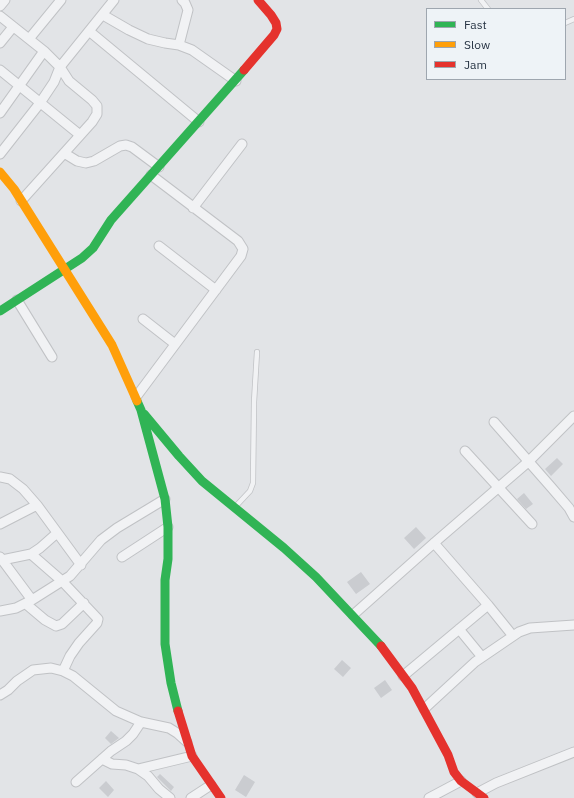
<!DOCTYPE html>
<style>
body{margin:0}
#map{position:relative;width:574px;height:798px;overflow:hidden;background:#e2e4e7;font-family:"IBM Plex Sans",sans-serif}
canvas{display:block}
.legend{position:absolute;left:426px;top:8px;width:140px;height:72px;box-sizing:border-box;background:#eef3f7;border:1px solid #9ea6af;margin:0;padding:5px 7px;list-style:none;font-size:12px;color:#263343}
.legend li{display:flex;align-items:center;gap:8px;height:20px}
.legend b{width:20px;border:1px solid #9ea6af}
</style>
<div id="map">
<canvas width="574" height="798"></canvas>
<ul class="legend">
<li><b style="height:5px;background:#30b455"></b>Fast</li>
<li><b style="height:5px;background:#ff9f0a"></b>Slow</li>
<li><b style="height:5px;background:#e5322d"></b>Jam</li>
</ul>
</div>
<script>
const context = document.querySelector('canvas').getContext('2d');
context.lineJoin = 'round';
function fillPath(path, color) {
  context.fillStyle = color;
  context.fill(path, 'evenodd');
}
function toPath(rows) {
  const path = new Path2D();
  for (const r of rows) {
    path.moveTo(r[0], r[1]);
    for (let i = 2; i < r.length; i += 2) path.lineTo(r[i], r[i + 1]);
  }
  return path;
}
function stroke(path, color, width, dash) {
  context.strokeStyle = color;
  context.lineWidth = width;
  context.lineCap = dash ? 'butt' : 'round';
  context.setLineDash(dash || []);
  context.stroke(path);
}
fillPath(toPath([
 [557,458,563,464,551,476,545,469],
 [524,493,533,504,526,509,517,499],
 [416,527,426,538,414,549,404,538],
 [361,572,370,584,356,594,347,582],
 [342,660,351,668,343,677,334,669],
 [385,680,392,690,381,698,374,688],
 [111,731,119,738,111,744,105,738],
 [160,774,174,787,171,791,157,777],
 [244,775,255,782,246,797,235,790],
 [106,781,114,790,108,797,99,788]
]), '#caccd0');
const lane = toPath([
 [481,0,488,9],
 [565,23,574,19],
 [235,507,250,491,253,483,254,402,257,352]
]);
const street = toPath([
 [0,6,5,0],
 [103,15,129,30,148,39,165,43,179,45,192,50,236,81],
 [0,16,44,51,60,67,69,81,92,100,97,106,97,114,92,122,21,201],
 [89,31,199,122],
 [29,39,61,0],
 [0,43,13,27],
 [179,45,188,10,185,3,182,0],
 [0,70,80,135],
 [0,113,44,51],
 [64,153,77,161,86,163,94,161,120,146,126,145,132,147,159,167],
 [0,154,40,103,54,82,60,67,114,0],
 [193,208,242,144],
 [159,246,216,290],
 [17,300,52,357],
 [143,319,175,344],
 [136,397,241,256,243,249,238,241,151,175],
 [494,422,551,487,569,508,574,517],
 [465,451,532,524],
 [0,477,10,479,23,489,37,505,81,565],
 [0,524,37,505],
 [434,543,488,605,513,636],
 [31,554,62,581,98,619,97,623,79,643,70,656,63,671],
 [0,557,32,600],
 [122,557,168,527],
 [2,560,31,554,40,548,57,533],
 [26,604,45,620,56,626,62,624,84,603],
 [0,611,16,608,32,600,70,576,101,540,117,528,165,499],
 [353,615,434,543,528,462,574,416],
 [459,629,482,657],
 [403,676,488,605],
 [0,695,8,690,17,681,33,670,51,668,63,671,73,676,116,711,141,722,169,728,177,733,187,742],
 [424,709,475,662,519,632,530,628,574,625],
 [102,759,112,764,126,765,138,769,148,776,159,789,170,798],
 [138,769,192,756],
 [76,782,111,751,126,741,133,734,141,722],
 [477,793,496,783,574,752],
 [191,798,211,785],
 [429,798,461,781]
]);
stroke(lane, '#c0c2c5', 6);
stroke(street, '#c0c2c5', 11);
stroke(lane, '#f1f2f4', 4.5);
stroke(street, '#f1f2f4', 9);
stroke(toPath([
 [0,311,82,258,93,248,111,220,244,70],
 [137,401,141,410,165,499,168,527,168,559,165,580,165,644,171,683,178,711],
 [144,414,179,456,202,481,284,548,316,577,381,646]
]), '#30b455', 9);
stroke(toPath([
 [0,172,14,189,112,345,137,401]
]), '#ff9f0a', 9);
stroke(toPath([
 [244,70,274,35,277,29,276,23,271,15,258,0],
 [381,646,412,688,448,755,454,772,461,781,484,798],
 [178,711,192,756,221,798]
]), '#e5322d', 9);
</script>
